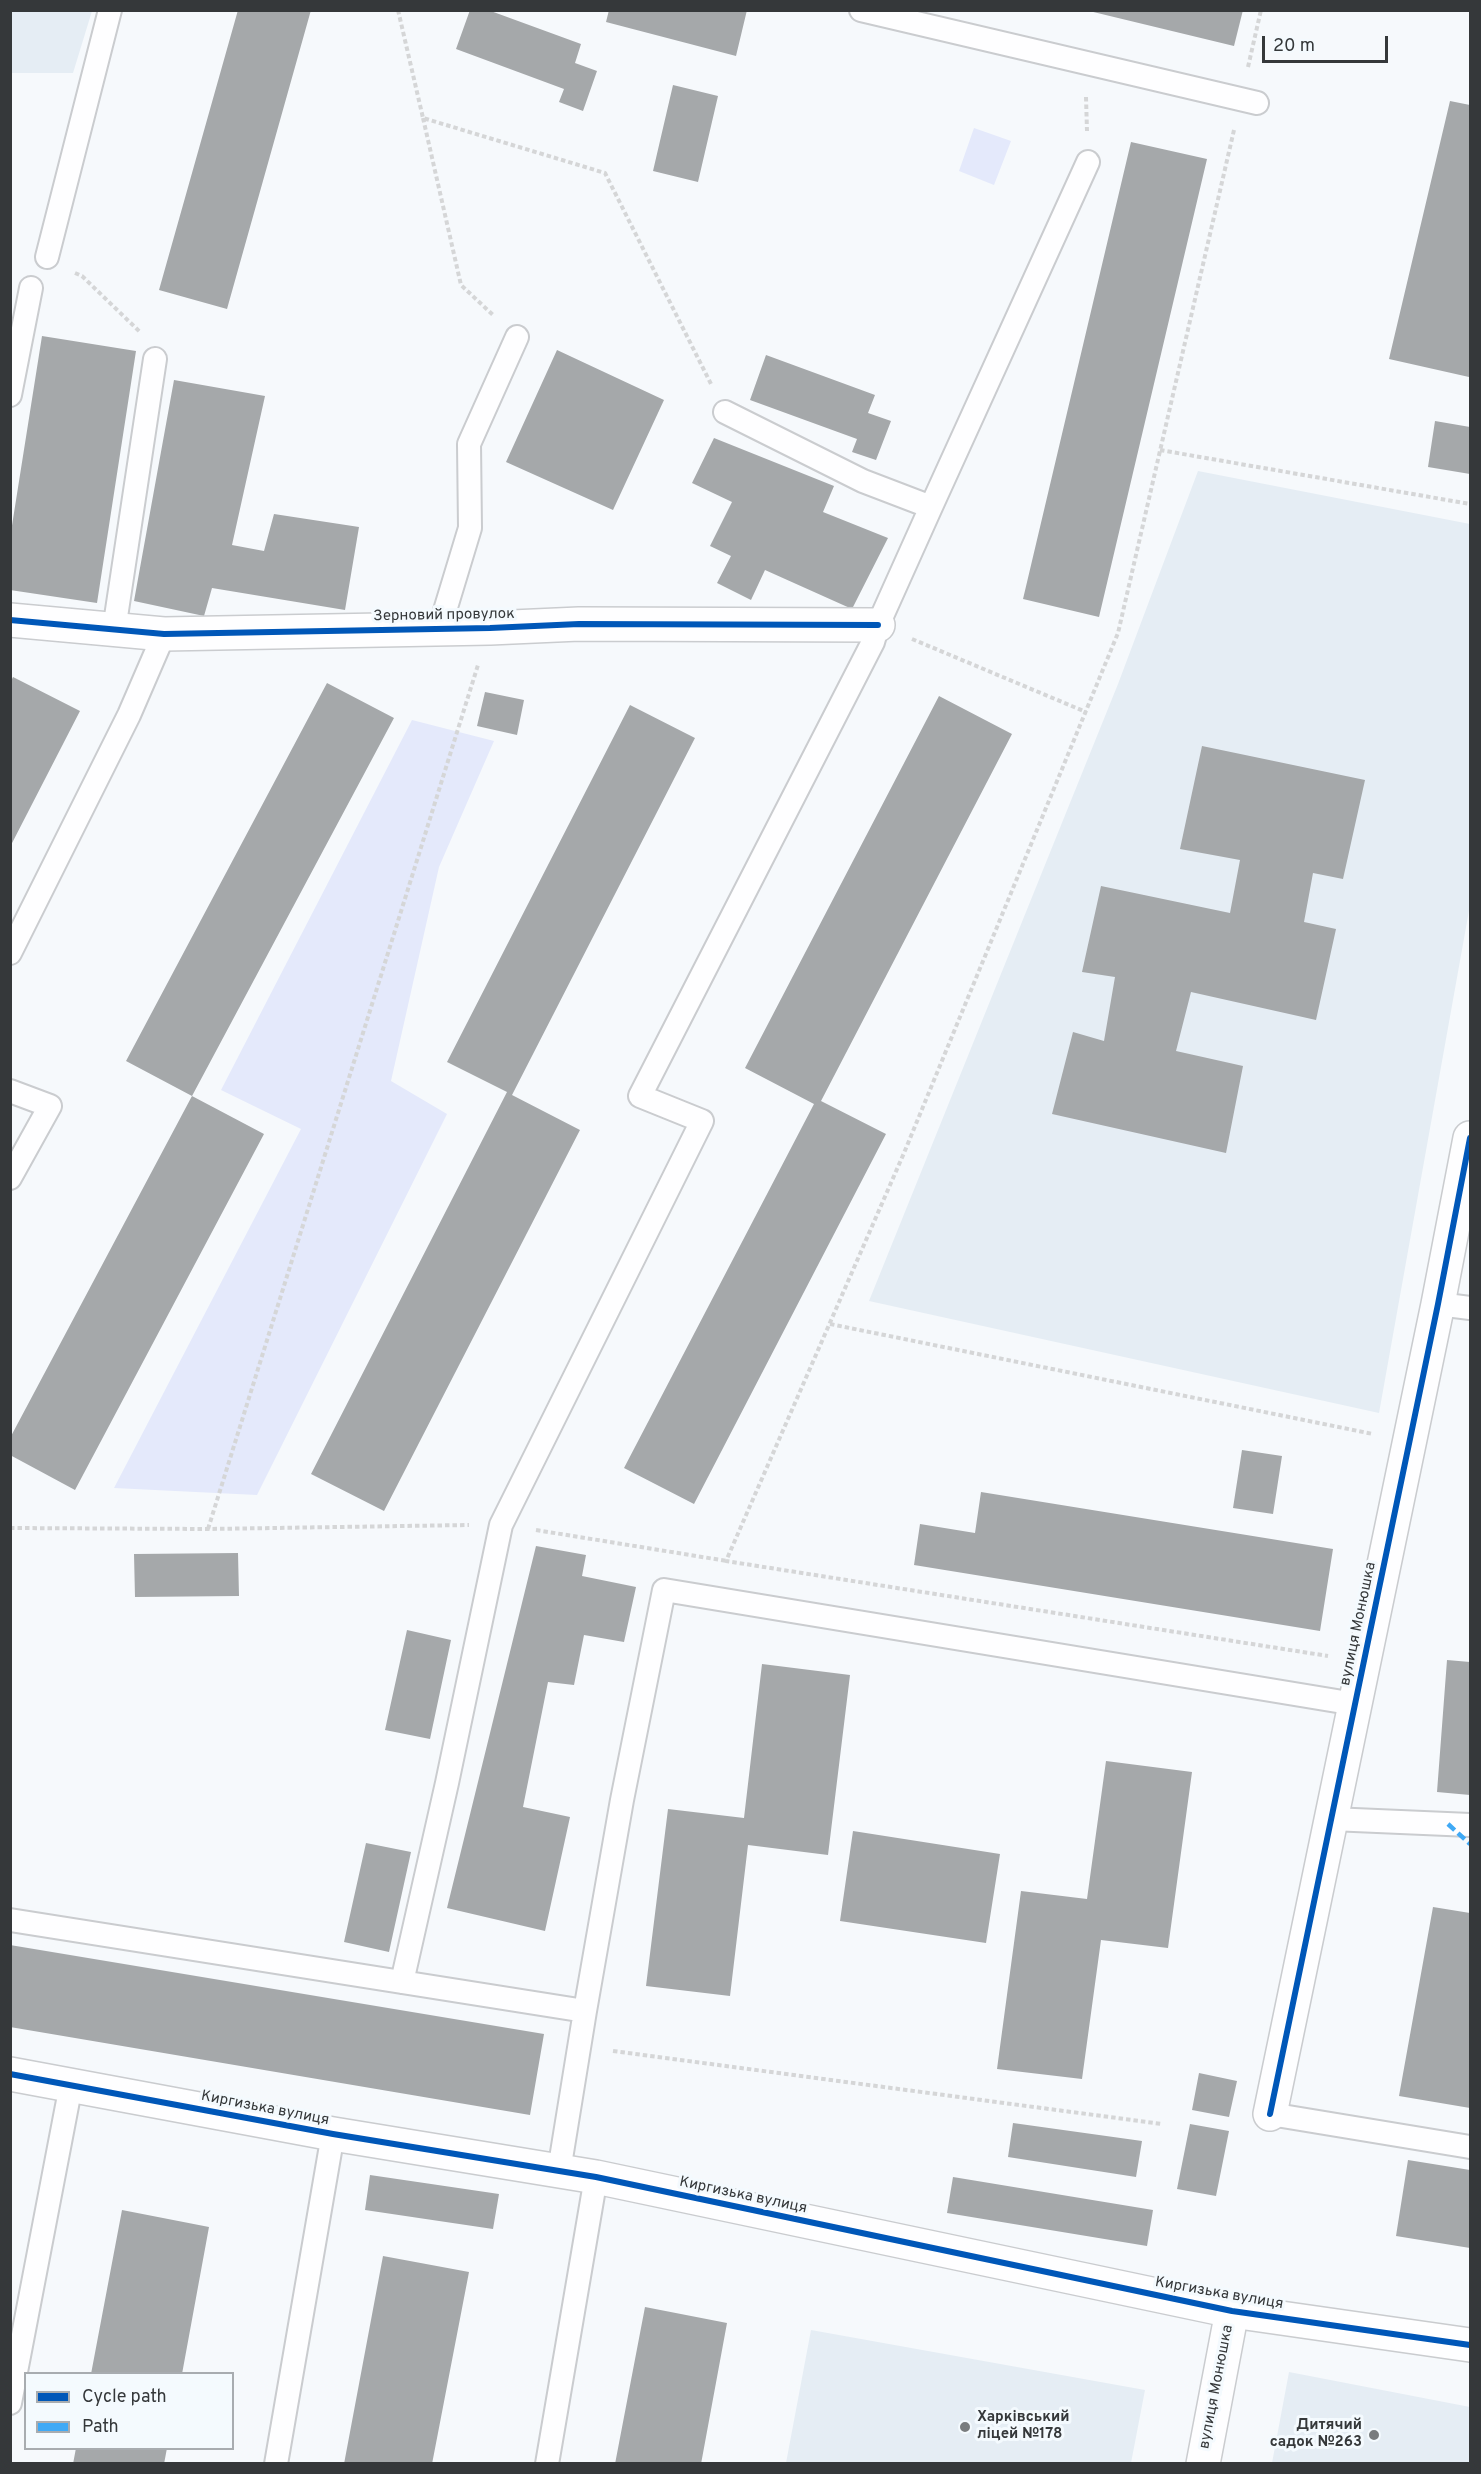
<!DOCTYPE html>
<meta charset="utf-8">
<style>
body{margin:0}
#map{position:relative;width:1481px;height:2474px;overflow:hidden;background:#f6f9fc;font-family:Overpass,sans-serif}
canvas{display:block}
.frame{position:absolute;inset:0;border:12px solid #35383a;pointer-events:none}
.legend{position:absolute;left:24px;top:2372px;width:210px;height:78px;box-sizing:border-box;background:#f4fafe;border:2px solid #a8acb0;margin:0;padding:8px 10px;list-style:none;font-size:18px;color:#35383a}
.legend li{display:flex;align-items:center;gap:12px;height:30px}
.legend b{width:30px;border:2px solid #a8acb0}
.scale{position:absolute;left:1262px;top:36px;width:126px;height:27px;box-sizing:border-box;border:3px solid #35383a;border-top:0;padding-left:8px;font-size:18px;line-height:21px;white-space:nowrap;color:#35383a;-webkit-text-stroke:4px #f4fafe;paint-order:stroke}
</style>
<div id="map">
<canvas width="1481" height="2474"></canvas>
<div class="frame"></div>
<ul class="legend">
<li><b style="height:8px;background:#0057b8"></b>Cycle path</li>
<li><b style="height:8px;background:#3fa9f5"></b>Path</li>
</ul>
<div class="scale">20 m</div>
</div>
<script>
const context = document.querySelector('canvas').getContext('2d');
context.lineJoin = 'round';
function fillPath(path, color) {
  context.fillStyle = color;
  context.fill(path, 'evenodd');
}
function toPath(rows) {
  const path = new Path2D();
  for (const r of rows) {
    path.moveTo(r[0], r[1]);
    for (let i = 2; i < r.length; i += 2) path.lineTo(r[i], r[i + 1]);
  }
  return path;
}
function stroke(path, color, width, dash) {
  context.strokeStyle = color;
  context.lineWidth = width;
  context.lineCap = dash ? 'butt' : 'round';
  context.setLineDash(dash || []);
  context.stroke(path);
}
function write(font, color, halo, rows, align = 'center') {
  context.font = font + ' Overpass,sans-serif';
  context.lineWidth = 6;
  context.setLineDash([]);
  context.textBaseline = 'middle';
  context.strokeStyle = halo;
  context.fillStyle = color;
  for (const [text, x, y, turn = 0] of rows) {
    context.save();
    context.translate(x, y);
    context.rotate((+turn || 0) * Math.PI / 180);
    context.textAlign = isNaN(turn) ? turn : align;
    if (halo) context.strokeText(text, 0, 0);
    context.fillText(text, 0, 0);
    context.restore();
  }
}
fillPath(toPath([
 [10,11,92,11,73,73,11,73],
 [1198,471,1470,524,1470,905,1379,1413,869,1301,1118,684],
 [811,2330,1145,2390,1131,2463,786,2463],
 [1289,2372,1470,2407,1470,2463,1272,2463]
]), '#e5edf4');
fillPath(toPath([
 [974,128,1011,141,994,185,959,171],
 [412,720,494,741,439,867,391,1081,447,1114,257,1495,114,1488,301,1129,221,1090]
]), '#e4e9fb');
fillPath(toPath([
 [238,10,311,10,227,309,159,290],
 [470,10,488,10,581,44,575,63,597,71,583,111,559,102,564,89,456,49],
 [609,10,747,10,736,56,606,22],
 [1085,10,1243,10,1234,46],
 [673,85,718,96,698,182,653,171],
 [1450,101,1470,105,1469,377,1389,359],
 [1131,142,1207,159,1099,617,1023,599],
 [42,336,136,351,97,603,10,590,10,538],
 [557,350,664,400,613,510,506,462],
 [766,355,875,395,868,413,891,421,876,460,852,452,857,439,750,400],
 [174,380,265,396,232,545,264,551,274,514,359,527,345,610,212,588,204,616,134,601],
 [1435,421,1470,427,1470,474,1428,467],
 [714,438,834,486,823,512,888,538,852,609,765,570,751,600,717,583,731,556,710,546,732,502,692,483],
 [13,677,80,711,10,847,10,683],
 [327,683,394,718,192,1096,126,1061],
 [485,692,524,700,517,735,477,726],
 [939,696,1012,734,821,1101,886,1134,694,1504,624,1468,814,1104,745,1068],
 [630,705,695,738,512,1095,580,1130,384,1511,311,1474,507,1092,447,1062],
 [1202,746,1365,780,1343,879,1313,873,1304,922,1336,929,1316,1020,1191,992,1176,1051,1243,1066,1226,1153,1052,1114,1073,1032,1104,1041,1115,977,1082,972,1101,886,1230,913,1240,860,1180,849],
 [192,1096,264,1134,75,1490,10,1455,10,1438],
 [1242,1450,1282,1456,1273,1514,1233,1508],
 [981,1492,1333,1549,1320,1631,914,1565,920,1524,975,1533],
 [536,1546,586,1555,582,1576,636,1587,624,1642,584,1635,574,1685,548,1682,523,1807,570,1817,545,1931,447,1908],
 [238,1553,239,1596,135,1597,134,1554],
 [407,1630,451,1640,430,1739,385,1730],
 [1447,1660,1470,1662,1470,1795,1437,1792],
 [762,1664,850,1675,828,1855,748,1845,730,1996,646,1986,668,1809,744,1818],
 [1106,1761,1192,1772,1168,1948,1101,1940,1082,2079,997,2069,1021,1891,1087,1899],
 [853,1831,1000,1854,986,1943,840,1921],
 [366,1843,411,1852,389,1952,344,1942],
 [1433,1907,1470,1913,1470,2108,1399,2096],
 [10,1945,544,2034,530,2115,10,2027],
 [1199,2073,1237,2081,1229,2117,1192,2110],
 [1013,2123,1142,2141,1136,2177,1008,2157],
 [1190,2124,1229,2131,1216,2196,1177,2189],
 [1408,2160,1470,2170,1470,2248,1396,2236],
 [370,2175,499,2194,493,2229,365,2210],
 [953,2177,1153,2210,1147,2246,947,2213],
 [122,2210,209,2227,182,2374,91,2374],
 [383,2256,469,2272,432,2464,344,2464],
 [645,2307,727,2323,701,2464,615,2464],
 [76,2448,167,2448,164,2464,73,2464]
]), '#a5a8aa');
const service = toPath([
 [861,10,1257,103],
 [47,257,110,10],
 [10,395,31,288],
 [725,412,863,481,931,507],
 [440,627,470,528,469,444,517,337],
 [114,630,155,359],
 [10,953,129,715,164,634],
 [10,1091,50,1106,10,1178],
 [1438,1304,1470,1308],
 [1331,1819,1470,1825],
 [10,1920,585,2011,559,2171],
 [402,1982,447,1783,501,1525,702,1121,640,1096,873,642,878,625,931,507,1088,162],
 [585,2011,622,1800,664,1590,1355,1704],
 [1270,2114,1470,2147],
 [10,2403,71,2085],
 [276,2464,333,2134],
 [547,2464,596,2177]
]);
const minor = toPath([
 [10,620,164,634,490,628,579,624,878,625],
 [10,2074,333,2134,596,2177,1232,2311,1470,2345],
 [1270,2114,1438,1304,1470,1138],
 [1203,2464,1232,2311]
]);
stroke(service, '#cacccf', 26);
stroke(minor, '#cacccf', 36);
stroke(toPath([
 [398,10,423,118,605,173,711,384],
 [1248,67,1261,10],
 [1086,97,1087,131],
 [423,118,461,285,493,315],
 [1234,130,1118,633,904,1153,726,1561,1328,1656],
 [75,273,82,276,140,332],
 [1160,450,1470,504],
 [912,639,1086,712],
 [830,1324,1373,1434],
 [10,1528,208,1529,469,1525],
 [208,1529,478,665],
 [536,1530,727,1561],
 [613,2051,1162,2124]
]), '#d5d6d7', 4, [4.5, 3]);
stroke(service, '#fefeff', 22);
stroke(minor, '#fefeff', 33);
stroke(toPath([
 [1448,1824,1470,1844]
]), '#3fa9f5', 4.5, [9, 4.5]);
stroke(toPath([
 [10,620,164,634,490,628,579,624,878,625],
 [10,2074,333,2134,596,2177,1232,2311,1470,2345],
 [1270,2114,1438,1304,1470,1138]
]), '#0057b8', 6);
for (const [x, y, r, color] of [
 [965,2427,6,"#797c7e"],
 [1374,2435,6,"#797c7e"]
]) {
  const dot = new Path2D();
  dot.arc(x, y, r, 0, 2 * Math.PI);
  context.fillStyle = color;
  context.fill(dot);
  stroke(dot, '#f4fafe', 2);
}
write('15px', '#35383a', '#f4fafe', [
 ["Зерновий провулок",444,616,-1],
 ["вулиця Монюшка",1359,1624,-78],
 ["Киргизька вулиця",265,2109,11],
 ["Киргизька вулиця",743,2196,12],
 ["Киргизька вулиця",1219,2294,10],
 ["вулиця Монюшка",1217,2387,-79]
]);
write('bold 15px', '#35383a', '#f4fafe', [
 ["Харківський",977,2418],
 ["ліцей №178",977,2435],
 ["Дитячий",1362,2426,"right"],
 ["садок №263",1362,2443,"right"]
], 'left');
</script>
